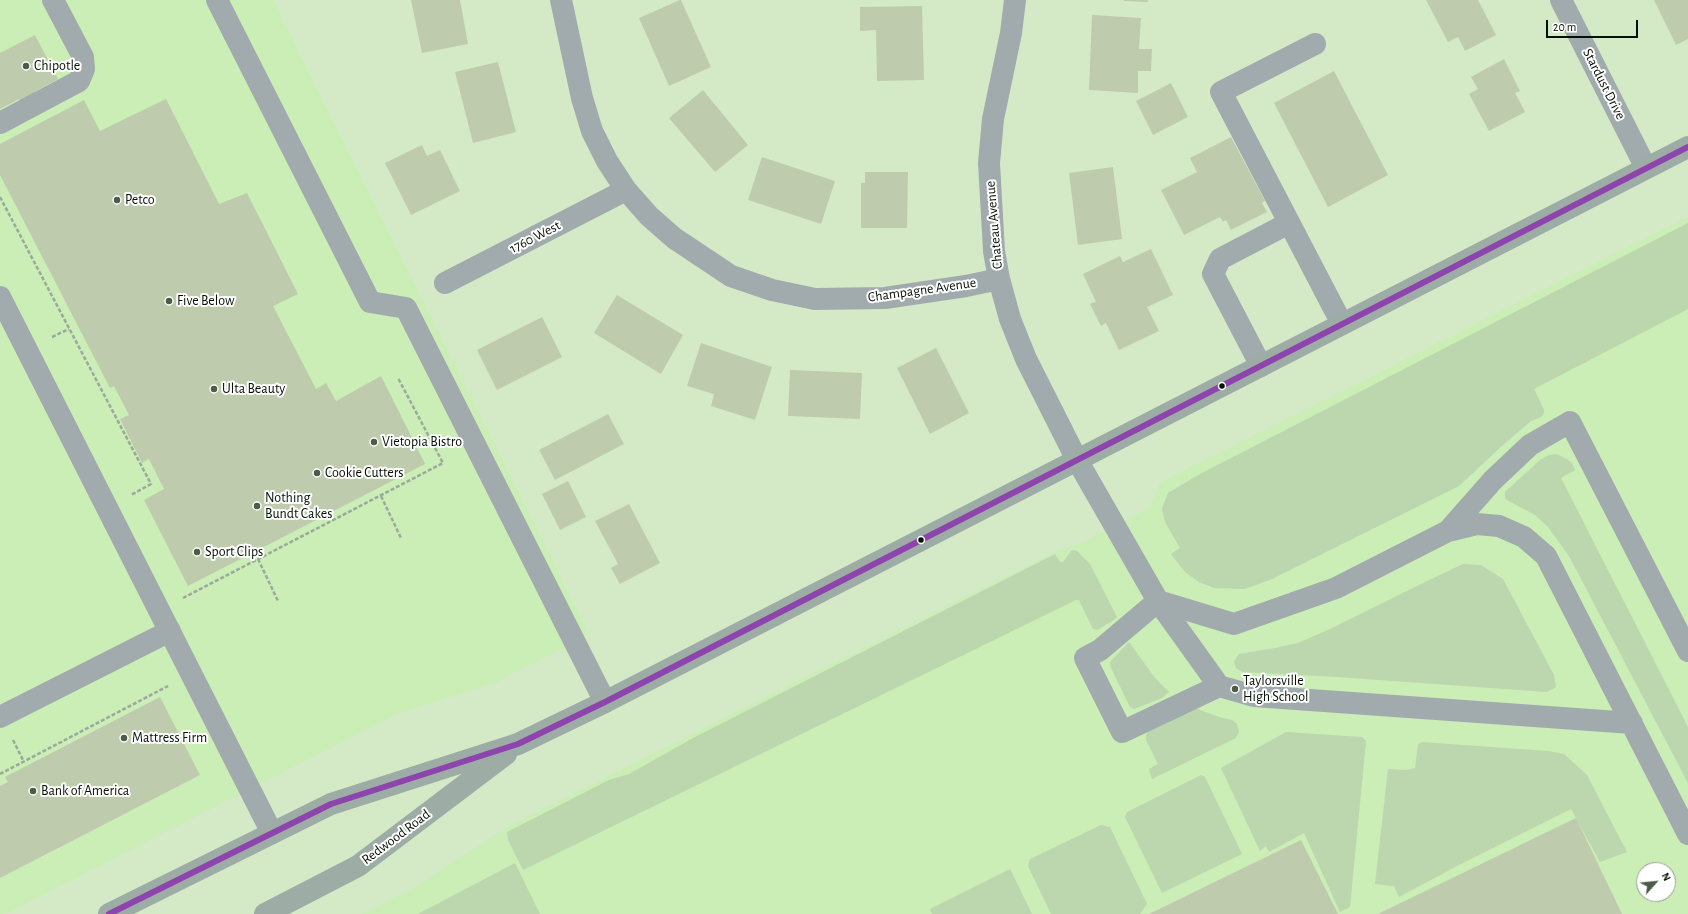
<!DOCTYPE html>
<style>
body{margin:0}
#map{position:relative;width:1688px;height:914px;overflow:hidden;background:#d4eac7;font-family:"Alegreya Sans",sans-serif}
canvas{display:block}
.north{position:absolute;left:1636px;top:862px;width:40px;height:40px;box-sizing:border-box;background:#fff;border:1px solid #9b9f99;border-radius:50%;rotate:63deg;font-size:11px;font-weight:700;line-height:16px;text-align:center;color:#041000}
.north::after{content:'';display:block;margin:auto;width:14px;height:18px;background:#4d5c46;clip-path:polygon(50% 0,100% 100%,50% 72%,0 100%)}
.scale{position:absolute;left:1546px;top:20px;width:92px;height:18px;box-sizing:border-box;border:2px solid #041000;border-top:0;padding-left:5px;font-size:12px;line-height:14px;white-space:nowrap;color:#041000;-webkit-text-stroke:3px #fff;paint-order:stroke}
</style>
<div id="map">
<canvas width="1688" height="914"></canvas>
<div class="north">N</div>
<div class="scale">20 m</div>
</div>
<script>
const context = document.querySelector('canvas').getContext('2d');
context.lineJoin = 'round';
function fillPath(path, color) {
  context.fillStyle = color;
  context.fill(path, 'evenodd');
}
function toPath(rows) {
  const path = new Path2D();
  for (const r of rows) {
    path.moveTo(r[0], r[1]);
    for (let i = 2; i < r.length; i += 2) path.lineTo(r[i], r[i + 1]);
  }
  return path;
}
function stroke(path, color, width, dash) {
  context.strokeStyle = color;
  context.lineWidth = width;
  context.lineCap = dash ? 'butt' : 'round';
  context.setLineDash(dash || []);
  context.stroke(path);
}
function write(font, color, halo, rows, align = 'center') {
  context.font = font + ' "Alegreya Sans",sans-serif';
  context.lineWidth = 4;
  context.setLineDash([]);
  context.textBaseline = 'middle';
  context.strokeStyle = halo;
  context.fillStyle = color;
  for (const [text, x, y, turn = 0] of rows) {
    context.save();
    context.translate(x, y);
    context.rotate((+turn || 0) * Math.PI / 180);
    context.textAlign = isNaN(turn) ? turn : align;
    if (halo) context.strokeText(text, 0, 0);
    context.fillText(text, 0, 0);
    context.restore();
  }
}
fillPath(toPath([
 [0,0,273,0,590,635,495,683,397,714,5,914,0,914],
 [1688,217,1688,914,362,914,408,891,511,825,1052,553,1081,543,1150,508,1159,485,1169,478],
 [1644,870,1668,870,1668,894,1644,894]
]), '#cbedb6');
fillPath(toPath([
 [1688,223,1688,309,1534,389,1544,410,1544,413,1541,417,1531,421,1503,445,1459,486,1272,579,1245,589,1214,588,1199,582,1185,572,1171,554,1180,548,1165,522,1162,508,1168,493,1200,474],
 [1556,454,1567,459,1572,463,1575,470,1561,478,1688,727,1688,783,1569,556,1548,527,1535,515,1505,499,1505,492,1540,460,1549,455],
 [1072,550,1077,551,1090,564,1117,617,1114,620,1097,630,1093,629,1079,600,1076,600,523,870,508,840,507,832,609,780,629,774,695,737,1055,554,1060,562,1063,562],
 [1463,564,1481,565,1503,579,1554,675,1556,687,1547,692,1338,677,1242,672,1236,668,1234,661,1239,654,1275,648,1298,643,1328,630,1423,583],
 [1129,642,1155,678,1169,692,1162,698,1134,709,1130,707,1111,668,1110,662],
 [1195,708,1219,717,1232,720,1237,724,1239,732,1236,738,1152,779,1149,769,1158,764,1146,740,1146,735,1148,731],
 [1286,732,1362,737,1366,741,1350,907,1340,912,1304,833,1269,852,1266,846,1260,851,1221,768],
 [1422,742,1548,751,1564,754,1587,775,1627,852,1600,862,1571,809,1459,865,1399,897,1394,886,1375,884,1388,769,1406,770,1415,768,1418,744],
 [1201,775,1205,777,1242,854,1162,893,1125,817,1127,812],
 [1101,825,1110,827,1147,904,1140,914,1051,914,1028,866,1030,859],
 [515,863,540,914,418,914],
 [1010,869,1032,914,932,914,930,909]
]), '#bcd6ad');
fillPath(toPath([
 [411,0,460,0,468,44,422,53],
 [680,0,681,0,711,67,669,86,639,18],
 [1124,0,1148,0,1148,2,1124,1],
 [1426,0,1478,0,1496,35,1465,51,1458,37,1448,42],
 [1654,0,1688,0,1688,39,1676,45],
 [922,6,924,80,877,81,876,30,860,31,860,7],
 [1092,15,1141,18,1139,49,1152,49,1151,71,1138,71,1138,93,1089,90],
 [35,35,58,79,34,92,36,97,22,104,19,99,0,109,0,53],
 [1504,59,1520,91,1515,93,1525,112,1489,131,1469,94,1478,89,1471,77],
 [498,62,516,132,473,143,455,72],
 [1334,71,1388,175,1328,207,1274,103],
 [1171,83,1188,117,1153,135,1136,101],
 [703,90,748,145,715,172,669,118],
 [166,99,219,204,247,193,298,294,273,306,316,389,326,383,336,401,381,376,425,464,188,586,144,500,164,489,149,459,142,463,120,419,129,415,114,386,110,388,0,175,0,144,84,100,100,131],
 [1231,137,1265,201,1262,203,1267,212,1231,230,1226,220,1223,222,1220,217,1184,235,1161,190,1197,172,1190,158],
 [422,145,427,156,440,150,460,191,411,215,385,163],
 [762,157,835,181,821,224,748,200],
 [1113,167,1122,239,1078,245,1069,173],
 [865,172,908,172,907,228,861,228,861,183,865,183],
 [1151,249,1173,295,1147,307,1159,331,1119,350,1106,323,1101,326,1090,304,1096,302,1083,274,1120,256,1123,262],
 [617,295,683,335,661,374,594,333],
 [542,317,562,357,497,390,477,350],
 [701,343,772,367,755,420,711,406,714,394,687,386],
 [936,348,969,413,930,434,897,368],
 [790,370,862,373,860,419,788,416],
 [608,414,624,444,555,480,539,450],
 [568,481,586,517,560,530,542,494],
 [629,504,660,563,620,584,611,568,618,564,595,521],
 [160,697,200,775,0,878,0,786,8,782,5,777],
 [1576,818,1622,914,1378,914],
 [1301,840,1338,914,1149,914]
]), '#bfcbad');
stroke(toPath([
 [0,197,151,484,131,495],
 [52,337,69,329],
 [381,496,401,538],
 [258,559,278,601],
 [183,598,443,463,398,378],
 [13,740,24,762],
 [0,774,168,686]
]), '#9ca89e', 2.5, [4, 2]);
stroke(toPath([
 [217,0,370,302,406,308,605,702],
 [561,0,582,98,592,131,607,161,626,190,649,216,674,238,731,276,772,290,815,299,885,298,966,286,999,279],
 [1015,0,1011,33,993,119,989,163,994,251,999,279,1010,319,1026,359,1077,460,1158,601,1219,686,1254,696,1632,723],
 [1561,0,1646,168],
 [1315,44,1221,92,1342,324],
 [0,123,79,81,84,69,83,57,53,0],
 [445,283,626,190],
 [0,297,272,833],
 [1261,366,1213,274,1220,259,1289,223],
 [1448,531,1493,480,1530,445,1570,422,1688,651],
 [1158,601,1234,624,1336,588,1448,531,1477,524,1499,526,1524,537,1546,556,1688,834],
 [1158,601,1100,650,1085,658,1122,732,1219,686],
 [0,717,170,631]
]), '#a1aaac', 22);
stroke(toPath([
 [109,914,331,804,518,744,605,702,1688,147],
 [265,914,358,866,506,754]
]), '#9eaca6', 22);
stroke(toPath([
 [109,914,331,804,518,744,605,702,1688,147]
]), '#8e44ad', 6);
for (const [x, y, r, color] of [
 [26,66,4,"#4d5c46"],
 [117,200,4,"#4d5c46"],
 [169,301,4,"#4d5c46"],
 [1222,386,3.5,"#041000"],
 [214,389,4,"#4d5c46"],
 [374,442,4,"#4d5c46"],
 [317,473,4,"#4d5c46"],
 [257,506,4,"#4d5c46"],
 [921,540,3.5,"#041000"],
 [197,552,4,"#4d5c46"],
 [1235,689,4,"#4d5c46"],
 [124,738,4,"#4d5c46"],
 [33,791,4,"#4d5c46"]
]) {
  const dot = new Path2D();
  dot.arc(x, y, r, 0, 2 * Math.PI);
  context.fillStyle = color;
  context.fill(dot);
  stroke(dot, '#fff', 1.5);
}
write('14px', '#041000', '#fff', [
 ["Chipotle",34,66],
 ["Petco",125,200],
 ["Five Below",177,301],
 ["Ulta Beauty",222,389],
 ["Vietopia Bistro",382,442],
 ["Cookie Cutters",325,473],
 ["Nothing",265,498],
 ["Bundt Cakes",265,514],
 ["Sport Clips",205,552],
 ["Taylorsville",1243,681],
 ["High School",1243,697],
 ["Mattress Firm",132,738],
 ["Bank of America",41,791]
], 'left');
write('14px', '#041000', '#fff', [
 ["Stardust Drive",1604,84,63],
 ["Chateau Avenue",994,225,-95],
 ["1760 West",535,237,-27],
 ["Champagne Avenue",922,290,-8],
 ["Redwood Road",396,837,-37]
]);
</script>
